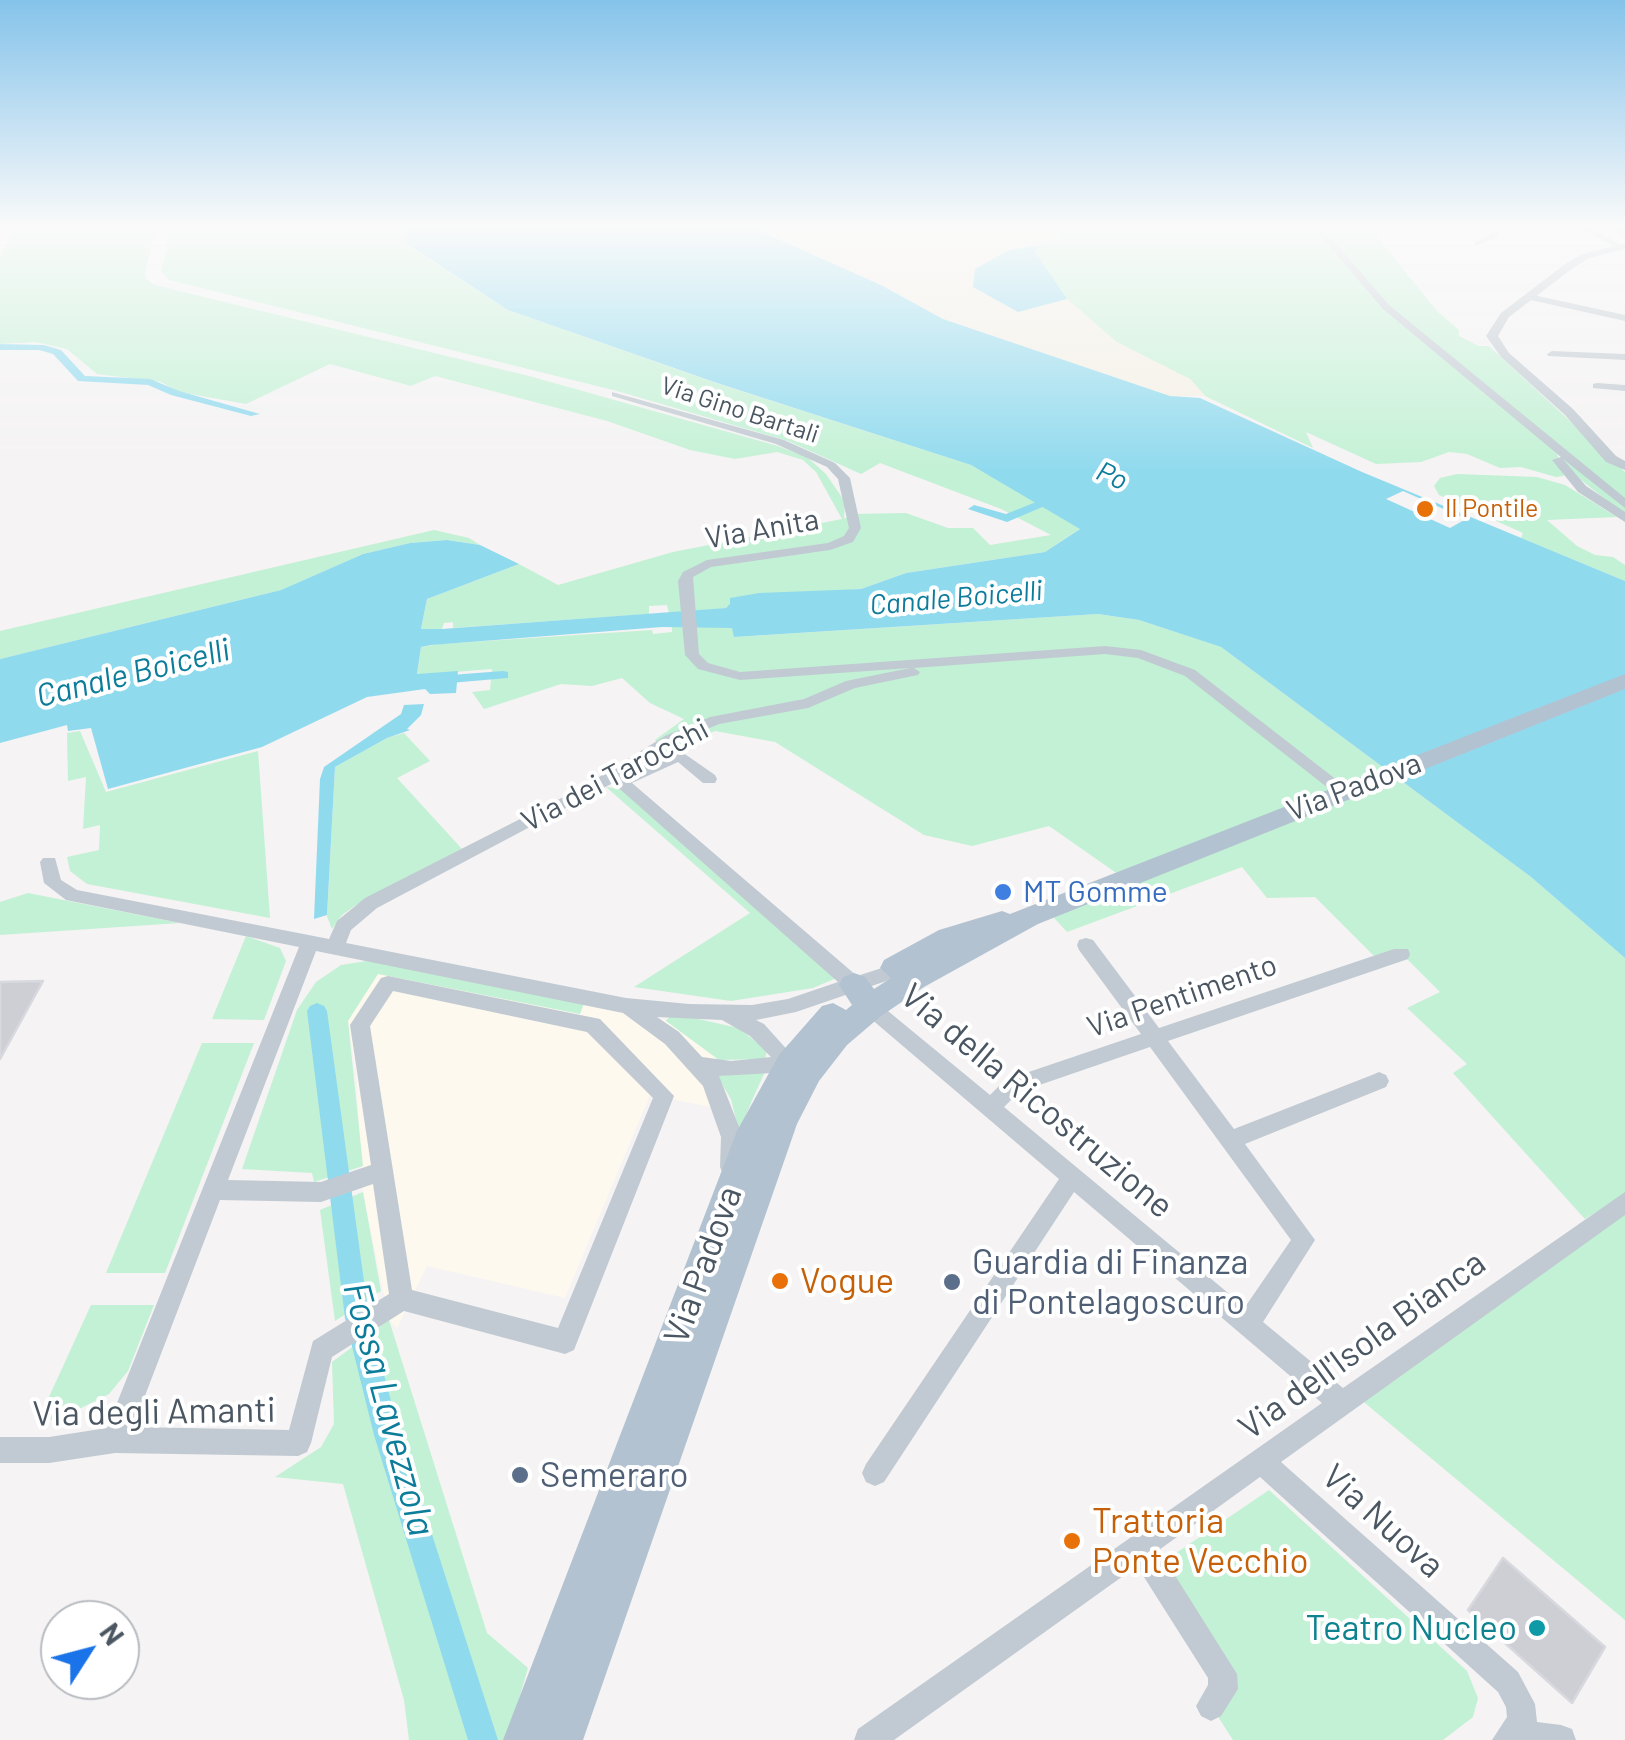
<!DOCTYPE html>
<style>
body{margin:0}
#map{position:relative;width:1625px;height:1740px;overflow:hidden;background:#f5f3f3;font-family:Barlow,sans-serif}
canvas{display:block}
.north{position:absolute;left:40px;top:1600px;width:100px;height:100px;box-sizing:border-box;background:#fff;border:2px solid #b7bbc0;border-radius:50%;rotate:54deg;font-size:28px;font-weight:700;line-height:40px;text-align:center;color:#4a5661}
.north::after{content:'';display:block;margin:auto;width:35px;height:45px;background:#1a73e8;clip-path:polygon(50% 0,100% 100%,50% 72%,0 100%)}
</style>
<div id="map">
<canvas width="1625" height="1740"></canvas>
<div class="north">N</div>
</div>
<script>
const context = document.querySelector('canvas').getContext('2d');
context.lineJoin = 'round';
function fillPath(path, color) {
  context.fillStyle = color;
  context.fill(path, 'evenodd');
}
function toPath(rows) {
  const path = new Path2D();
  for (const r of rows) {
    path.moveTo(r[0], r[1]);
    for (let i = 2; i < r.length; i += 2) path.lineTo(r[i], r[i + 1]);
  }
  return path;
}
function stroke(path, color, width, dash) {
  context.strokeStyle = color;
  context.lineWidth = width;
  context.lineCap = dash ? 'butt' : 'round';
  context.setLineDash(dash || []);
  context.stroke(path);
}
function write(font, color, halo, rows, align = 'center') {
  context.font = font + ' Barlow,sans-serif';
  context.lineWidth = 8;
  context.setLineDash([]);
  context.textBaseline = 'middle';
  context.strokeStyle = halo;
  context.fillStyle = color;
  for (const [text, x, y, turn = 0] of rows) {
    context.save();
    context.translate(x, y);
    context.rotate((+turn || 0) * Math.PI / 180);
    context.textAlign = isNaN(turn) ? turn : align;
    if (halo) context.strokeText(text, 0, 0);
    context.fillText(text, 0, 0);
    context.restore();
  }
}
fillPath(toPath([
 [378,973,580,1014,584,1003,612,1002,666,1021,719,1060,716,1108,650,1095,565,1298,427,1266,397,1328,389,1320,363,1192,356,1073,348,1020]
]), '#fdf9ef');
fillPath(toPath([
 [14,228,156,228,145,273,146,279,155,285,533,377,778,446,807,457,826,474,845,502,844,519,851,514,906,513,948,528,973,528,990,545,1051,535,1001,509,880,463,861,474,788,441,617,391,169,280,161,271,171,228,405,228,407,245,508,310,716,383,971,465,1081,528,1045,552,906,573,861,589,730,599,731,604,726,608,688,612,669,613,667,605,649,606,649,614,453,628,453,622,444,623,442,629,421,629,427,599,519,564,558,585,673,552,842,519,816,472,803,460,777,452,735,459,690,450,607,421,435,376,411,386,330,364,246,404,179,392,161,382,97,374,67,349,35,342,0,344,0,257],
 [952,228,1370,228,1437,311,1459,330,1459,336,1479,346,1489,346,1625,472,1625,515,1581,480,1557,453,1564,476,1556,477,1521,467,1500,468,1467,454,1449,452,1421,462,1376,464,1306,432,1313,448,1205,396,1190,379,949,278],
 [1457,474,1537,477,1565,485,1617,517,1547,520,1577,546,1595,555,1613,557,1625,565,1625,581,1521,538,1523,533,1439,495,1434,486,1440,478],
 [434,530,469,538,480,545,447,540,410,543,363,554,281,590,0,659,0,631],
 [1098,614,1139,620,1221,647,1531,877,1625,958,1625,1620,1353,1393,1611,1203,1585,1219,1453,1073,1467,1064,1407,1008,1440,992,1398,950,1374,956,1315,897,1267,898,1242,867,1067,932,1045,908,1135,886,1049,826,972,846,924,835,775,742,715,731,631,769,664,747,655,740,684,719,650,703,622,678,592,686,561,684,484,709,472,692,490,690,492,669,417,675,421,647,440,644,652,630,653,634,672,632,672,627,704,625,733,628,735,637],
 [80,731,106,792,258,751,270,918,87,884,70,871,67,857,99,850,100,825,83,829,86,777,68,781,67,733],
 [404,733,430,761,397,778,462,849,356,905,342,915,332,929,327,916,335,767,387,738],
 [606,787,622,789,839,977,813,988,731,1001,634,987,750,913],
 [28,893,180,923,0,935,0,902],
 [246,936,280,948,286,961,264,1020,212,1019],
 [373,960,584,1003,580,1014,378,974,348,1021,363,1166,314,1182,312,1173,242,1169,297,1010,316,982,341,965],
 [672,1013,738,1028,767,1050,765,1059,719,1060,666,1021],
 [202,1043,254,1043,165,1273,106,1273],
 [765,1072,753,1098,739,1132,731,1099,717,1076],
 [363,1192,381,1291,335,1321,320,1210],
 [91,1305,154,1305,128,1371,109,1394,59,1419,38,1421],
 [389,1320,487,1633,528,1668,507,1740,409,1740,404,1700,343,1484,275,1477,321,1447,334,1424,332,1362],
 [1269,1490,1467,1671,1478,1698,1473,1717,1443,1740,1233,1740,1215,1712,1223,1706,1157,1566]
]), '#c3f1d5');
fillPath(toPath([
 [765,228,1058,228,1057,234,1063,240,1009,250,1018,311,1067,299,1117,342,1190,379,1205,396,1170,396,943,319,881,285,767,233]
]), '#f5f0e5');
fillPath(toPath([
 [405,228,765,228,767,234,881,285,943,319,1170,396,1200,398,1362,472,1625,581,1625,958,1531,877,1221,647,1139,620,1098,614,734,637,732,628,662,627,431,645,421,647,417,674,458,671,456,693,430,694,425,689,367,697,262,747,108,789,91,728,68,731,67,725,0,743,0,659,281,590,363,554,410,543,447,540,480,545,519,564,427,599,421,629,442,629,726,608,730,604,730,598,759,593,861,589,906,573,1045,552,1080,529,971,465,717,383,508,310,407,244],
 [1039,246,1035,252,1067,299,1018,312,973,287,975,269,1009,250],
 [424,704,421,715,407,729,410,730,387,738,335,767,327,915,314,919,320,779,324,767,401,714,404,705]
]), '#90daee');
fillPath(toPath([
 [1403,491,1466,519,1450,528,1386,499]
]), '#f5f3f3');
fillPath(toPath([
 [0,344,44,345,61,350,85,376,150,379,179,391,260,414,251,416,171,395,148,385,78,381,53,354,39,350,0,350,0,344],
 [1056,494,1066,497,1007,522,968,509,974,505,1006,514,1056,494],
 [503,671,508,672,508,678,438,684,431,680,438,676,503,671],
 [317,1003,324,1006,327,1011,369,1318,400,1435,498,1740,468,1740,374,1435,345,1318,307,1011,310,1006,317,1003]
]), '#90daee');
const building = toPath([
 [43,981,0,1059,0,982,43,981],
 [1503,1558,1605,1647,1572,1703,1468,1610,1503,1558]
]);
fillPath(building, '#cdcfd5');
stroke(building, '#d7d9de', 2.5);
fillPath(toPath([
 [1314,228,1322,228,1389,305,1625,498,1625,508,1563,459,1586,486,1625,512,1625,522,1578,492,1552,460,1561,457,1383,309,1314,228],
 [1491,228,1499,228,1498,237,1475,246,1475,242,1491,234,1491,228],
 [1580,228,1590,228,1624,246,1617,248,1580,228],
 [1611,228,1620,228,1625,231,1625,237,1611,228],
 [1529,294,1625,315,1625,321,1526,299,1526,295,1529,294],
 [1552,351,1625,354,1625,360,1548,356,1547,354,1552,351],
 [1597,383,1625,385,1625,391,1593,388,1593,384,1597,383],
 [612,392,784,440,835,463,850,478,861,528,853,542,830,550,711,567,693,577,699,654,708,663,740,672,1105,646,1141,650,1195,670,1351,791,1349,795,1337,795,1185,676,1138,658,1105,654,914,668,920,672,918,675,855,688,808,708,719,724,677,742,635,769,679,750,715,775,717,779,715,783,703,783,678,762,632,783,857,976,888,966,895,968,897,973,895,978,796,1012,756,1020,764,1024,800,1064,797,1070,790,1072,719,1076,743,1137,742,1167,739,1174,731,1177,723,1174,720,1167,721,1137,703,1086,665,1044,623,1013,316,951,228,1180,321,1182,371,1165,350,1025,381,978,388,976,600,1019,674,1096,574,1350,565,1354,404,1311,332,1357,311,1443,307,1452,298,1456,115,1453,49,1463,0,1463,0,1437,49,1437,107,1428,299,947,66,900,44,883,40,862,43,858,55,858,61,880,77,890,329,939,337,921,365,898,583,787,665,736,710,717,804,699,846,681,910,668,740,680,698,669,685,655,678,581,683,572,707,560,828,543,844,536,849,528,838,479,827,467,776,444,612,396,612,392],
 [613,783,838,982,788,999,752,1005,689,1004,626,998,346,943,351,930,377,908,613,783],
 [393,991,587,1032,653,1098,558,1328,412,1290,370,1026,393,991],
 [657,1017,722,1020,750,1036,771,1057,731,1061,702,1057,679,1032,657,1017],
 [373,1184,389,1294,313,1341,289,1430,133,1427,220,1200,321,1202,373,1184],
 [1086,938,1093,940,1159,1028,1394,949,1408,949,1410,954,1408,959,1168,1041,1234,1129,1372,1075,1379,1072,1386,1075,1389,1081,1386,1087,1245,1144,1315,1240,1263,1322,1343,1388,1625,1192,1625,1215,1281,1462,1518,1672,1535,1704,1537,1722,1561,1725,1572,1729,1576,1740,1492,1740,1507,1717,1506,1707,1498,1692,1260,1477,1159,1550,1237,1674,1238,1689,1221,1716,1211,1721,1201,1716,1196,1706,1208,1685,1208,1678,1137,1566,894,1740,854,1740,858,1729,1322,1403,1074,1192,884,1482,875,1486,866,1482,862,1473,866,1464,1059,1179,863,1012,860,1007,863,1002,870,999,877,1002,990,1095,1005,1080,1141,1034,1079,950,1077,945,1079,940,1086,938],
 [1150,1047,1291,1240,1245,1307,1004,1107,1019,1092,1150,1047]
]), '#c1cad2');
fillPath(toPath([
 [1625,243,1625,249,1589,258,1573,268,1509,317,1498,336,1509,353,1573,409,1616,456,1625,461,1625,470,1606,462,1565,415,1501,357,1486,336,1501,313,1565,264,1583,254,1625,243]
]), '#c1cad2');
fillPath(toPath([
 [1625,674,1625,689,1038,924,924,987,881,1016,847,1045,819,1081,797,1124,583,1740,503,1740,737,1131,779,1055,822,1006,833,1003,846,1010,852,1005,839,985,843,977,854,973,865,977,874,989,891,978,880,968,884,960,939,930,1002,911,1010,914,1625,674]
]), '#b3c2d1');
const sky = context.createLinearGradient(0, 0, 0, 472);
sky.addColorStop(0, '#85c3ea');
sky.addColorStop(0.48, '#fafafa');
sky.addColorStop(1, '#fafafa00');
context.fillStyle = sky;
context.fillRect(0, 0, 1625, 472);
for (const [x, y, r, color] of [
 [1425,509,10,"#e8710a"],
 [1003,892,10,"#3f7fe0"],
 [780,1281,10,"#e8710a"],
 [952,1282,10,"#5c6f8a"],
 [520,1475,10,"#5c6f8a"],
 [1072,1541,10,"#e8710a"],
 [1537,1628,10,"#0f9aa8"]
]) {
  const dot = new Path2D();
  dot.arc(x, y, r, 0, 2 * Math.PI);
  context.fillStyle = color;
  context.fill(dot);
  stroke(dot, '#fff', 4);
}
write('25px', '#4a5661', '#fff', [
 ["Via Gino Bartali",740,410,18]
]);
write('25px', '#c56008', '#fff', [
 ["Il Pontile",1445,509]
], 'left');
write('italic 28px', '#0c7c9b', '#fff', [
 ["Po",1112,476,25],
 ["Canale Boicelli",956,598,-5]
]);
write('30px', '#4a5661', '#fff', [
 ["Via Anita",762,529,-10],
 ["Via dei Tarocchi",615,775,-28],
 ["Via Padova",1354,787,-21],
 ["Via Pentimento",1182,996,-19]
]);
write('30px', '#366cbe', '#fff', [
 ["MT Gomme",1023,892]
], 'left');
write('italic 32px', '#0c7c9b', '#fff', [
 ["Canale Boicelli",133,673,-14]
]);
write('35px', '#4a5661', '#fff', [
 ["Via della Ricostruzione",1037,1101,40],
 ["Via Padova",703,1265,-70],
 ["Via dell'Isola Bianca",1362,1345,-36],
 ["Via degli Amanti",154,1412,-1],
 ["Via Nuova",1383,1521,42]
]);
write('35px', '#4e5e75', '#fff', [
 ["Guardia di Finanza",972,1262],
 ["di Pontelagoscuro",972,1302],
 ["Semeraro",540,1475]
], 'left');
write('35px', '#c56008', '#fff', [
 ["Vogue",800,1281],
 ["Trattoria",1092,1521],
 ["Ponte Vecchio",1092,1561]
], 'left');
write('35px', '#0d838f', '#fff', [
 ["Teatro Nucleo",1517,1628]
], 'right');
write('italic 38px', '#0c7c9b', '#fff', [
 ["Fossa Lavezzola",389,1409,75]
]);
</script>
